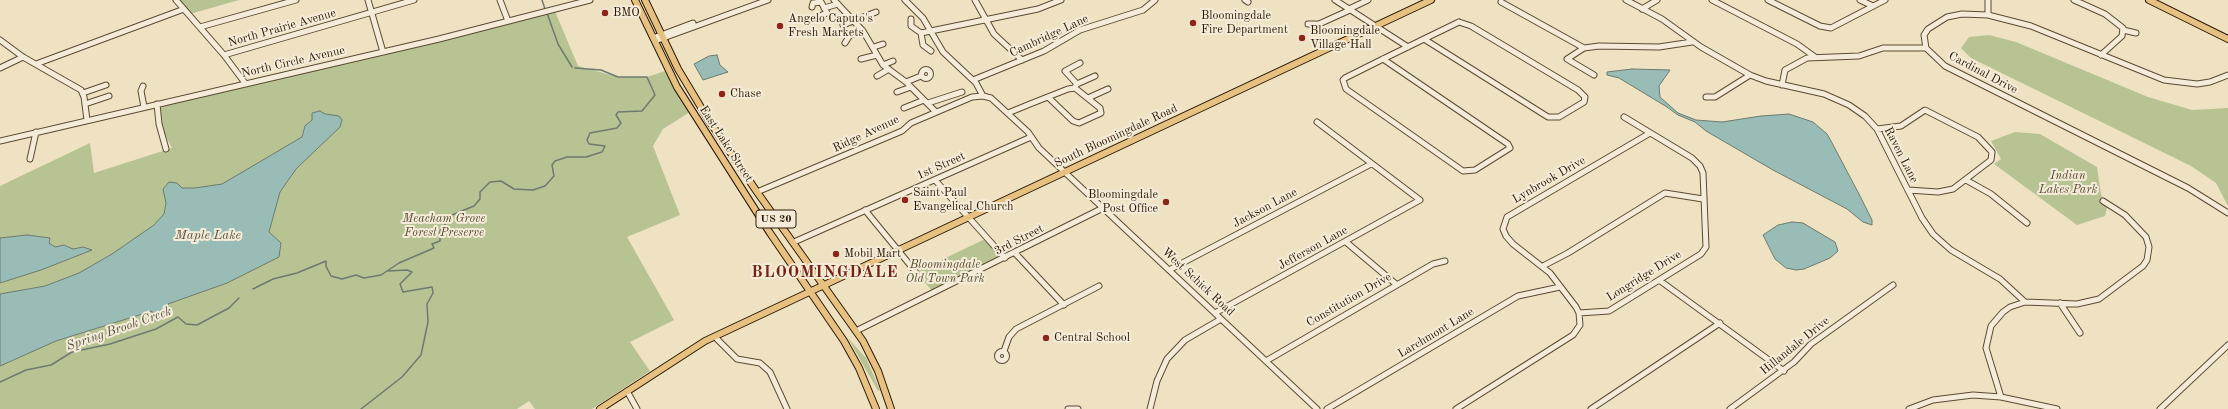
<!DOCTYPE html>
<style>
body{margin:0}
canvas{display:block;background:#eee2c3}
</style>
<canvas width="2228" height="409"></canvas>
<script>
const context = document.querySelector('canvas').getContext('2d');
context.lineJoin = 'round';
function fillPath(path, color) {
  context.fillStyle = color;
  context.fill(path, 'evenodd');
}
function toPath(rows) {
  const path = new Path2D();
  for (const r of rows) {
    if (r.length === 3) {
      path.moveTo(r[0] + r[2], r[1]);
      path.arc(r[0], r[1], r[2], 0, 2 * Math.PI);
      continue;
    }
    path.moveTo(r[0], r[1]);
    for (let i = 2; i < r.length; i += 2) path.lineTo(r[i], r[i + 1]);
  }
  return path;
}
function stroke(path, color, width, dash) {
  context.strokeStyle = color;
  context.lineWidth = width;
  context.lineCap = dash ? 'butt' : 'round';
  context.setLineDash(dash || []);
  context.stroke(path);
}
function write(font, color, halo, rows, align = 'center') {
  context.font = font + ' "Old Standard TT",serif';
  context.lineWidth = 4;
  context.setLineDash([]);
  context.textBaseline = 'middle';
  context.strokeStyle = halo;
  context.fillStyle = color;
  for (const [text, x, y, turn = 0] of rows) {
    context.save();
    context.translate(x, y);
    context.rotate((+turn || 0) * Math.PI / 180);
    context.textAlign = isNaN(turn) ? turn : align;
    if (halo) context.strokeText(text, 0, 0);
    context.fillText(text, 0, 0);
    context.restore();
  }
}
fillPath(toPath([
 [178,0,239,0,190,14],
 [554,9,578,66,618,77,647,77,668,70,690,112,663,129,653,146,680,215,627,237,674,320,630,342,650,371,592,409,535,409,529,401,517,409,0,409,0,186,90,143,94,173,172,148,159,124,157,104],
 [1989,35,2016,42,2148,97,2192,110,2228,108,2228,206,2216,183,2191,166,1971,58,1961,48,1969,37],
 [2015,132,2040,134,2097,167,2101,194,2107,208,2105,216,2077,225,1994,164,2001,159,1991,141],
 [985,239,1003,258,933,292,916,272],
 [848,338,866,358,880,390,878,391]
]), '#b8c394');
const water = toPath([
 [717,55,720,65,728,72,703,80,694,64,709,56,717,55],
 [1632,69,1670,70,1659,86,1660,97,1678,113,1696,120,1722,122,1761,116,1789,114,1813,122,1827,134,1831,141,1860,196,1872,220,1872,225,1863,222,1847,209,1773,170,1706,131,1695,122,1678,115,1667,107,1619,78,1607,75,1607,72,1632,69],
 [320,111,325,114,339,116,342,120,340,127,296,169,280,192,269,232,281,243,279,257,227,283,168,304,170,316,167,313,166,317,163,314,162,319,159,316,158,320,155,317,154,322,152,311,56,341,0,366,0,294,45,286,79,273,112,254,154,225,164,214,166,203,163,189,169,182,177,183,182,188,195,188,222,184,302,137,305,126,312,120,312,113,320,111],
 [1792,222,1803,223,1835,242,1838,251,1830,258,1804,269,1796,270,1786,268,1775,259,1763,235,1778,225,1792,222],
 [27,235,50,238,49,243,55,247,64,245,73,249,83,247,92,250,41,270,0,283,0,238,27,235]
]);
fillPath(water, '#99bdb6');
stroke(water, '#6d7b6e', 1);
stroke(toPath([
 [542,0,545,9],
 [547,13,558,44,572,67],
 [253,289,273,279,297,273,326,261,326,266,331,276,342,279,356,275,364,278,381,275,399,263,434,248,432,244,440,241,440,231,452,215,474,206,480,199,480,192,490,182,501,181,514,189,533,190,545,186,554,176,552,165,555,161,567,157,586,157,602,152,605,146,589,144,587,140,590,133,617,128,621,123,616,115,618,112,642,111,655,95,647,77,618,77,601,70,575,68],
 [0,382,26,370,51,365,72,352,110,344,156,329,178,317,186,324,197,325,229,308,239,298],
 [361,409,402,377,421,355,428,322,427,304,433,293,432,287,403,292,400,284,412,272,407,270,388,271]
]), '#6d7b6e', 1.5);
const minor = toPath([
 [176,0,224,55,245,83],
 [368,0,383,52],
 [500,0,508,21],
 [834,0,863,31,883,65,906,82,936,112],
 [905,0,923,18,943,52,976,83,983,96],
 [975,0,994,34,1022,60],
 [1245,0,1248,2],
 [1335,0,1408,47],
 [1626,0,1662,19,1701,47,1750,75,1766,81,1824,94,1849,105,1865,116,1877,129,1922,218,1933,234,1951,250,2000,279,2025,302],
 [1712,0,1797,44,1815,57],
 [1768,0,1820,26,1831,28,1885,0],
 [1860,0,1873,6],
 [1988,0,1988,15],
 [2074,0,2105,14,2123,28,2122,36,2101,55],
 [1501,2,1584,48,1599,46,1659,47,1692,42],
 [812,7,813,3,821,2,827,13,822,15],
 [824,8,838,4],
 [1349,9,1368,0],
 [1642,9,1657,0],
 [911,19,911,26,921,33,923,45,931,51],
 [1459,22,1471,26,1578,90,1585,97,1584,102,1559,117,1548,117,1424,39,1459,22],
 [1308,24,1319,24,1350,10],
 [843,25,876,12],
 [200,27,296,0],
 [2123,30,2136,33],
 [921,33,1038,9,1061,0],
 [653,38,693,23],
 [0,40,23,57,81,90,84,97,87,120],
 [655,41,768,0],
 [845,43,850,35,863,31],
 [874,47,883,44],
 [1584,48,1567,59,1594,75],
 [224,55,414,0],
 [861,59,877,55],
 [1383,59,1508,144,1510,148,1475,170,1463,171,1346,89,1343,80,1345,78,1383,59],
 [1383,59,1424,39],
 [36,64,184,9],
 [883,65,893,61],
 [0,68,23,57],
 [926,74,4.5],
 [2228,75,2210,82,2197,84,2164,80,2031,26,1988,15,1962,14,1947,17,1928,29,1924,35,1926,48,1945,66,2188,188,2228,213],
 [877,76,889,69],
 [973,80,1044,51,1080,30,1143,10,1155,0],
 [906,82,921,76],
 [1077,84,1095,76],
 [1782,85,1785,70,1807,58,1859,56,1883,48,1926,48],
 [143,86,141,91,144,107],
 [1074,88,1077,84,1065,71,1080,63],
 [897,92,911,87],
 [83,93,106,85],
 [1706,97,1715,97,1750,75],
 [1088,98,1108,89],
 [928,103,962,92],
 [85,104,109,96],
 [157,104,159,124,166,149],
 [904,108,924,100],
 [1008,113,1030,104,1068,89,1075,88,1100,108,1101,113,1079,123,1073,121,1048,97],
 [1877,129,1901,126,1925,110,1978,137,1992,152,1991,160,1953,189,1938,192,1908,190],
 [0,141,439,39,590,0],
 [30,159,36,132],
 [935,180,1005,258],
 [1966,180,1991,194,2027,223],
 [757,192,902,131,911,123,972,97,983,96,991,98,1028,132,1039,148,1317,409],
 [865,210,915,271],
 [794,242,1031,137],
 [1346,242,1397,285],
 [1015,253,1064,305],
 [1543,266,1568,253,1665,193,1703,199],
 [1169,270,1371,164],
 [1659,280,1784,371],
 [2060,303,2080,333],
 [1215,313,1420,200,1317,122],
 [1579,313,1609,311,1701,254,1706,247,1703,173,1700,166,1692,158,1624,117],
 [856,331,1103,208],
 [715,337,737,359,760,363,770,372,787,409],
 [1004,351,1009,337,1016,329,1099,286],
 [1002,356,4.5],
 [1266,361,1433,264,1445,261],
 [627,391,637,409],
 [2001,397,1986,348,1991,326,2003,312,2010,307,2025,302,2077,304,2099,299,2143,266,2147,260,2149,247,2146,237,2125,215,2103,201],
 [1068,409,1078,409],
 [1150,409,1157,381,1167,359,1185,340,1221,319],
 [1327,409,1518,296,1560,287],
 [1456,409,1573,335,1580,325,1579,313,1576,307,1550,273,1513,244,1506,236,1503,229,1507,217,1650,133],
 [1591,409,1720,323],
 [1730,409,1794,362,1811,344,1893,285],
 [1909,409,1933,400,1973,395,2001,397,2057,409],
 [2160,409,2228,345]
]);
const major = toPath([
 [635,0,677,87,770,233,844,341,859,368,876,409],
 [645,0,678,69,708,119,757,192,863,341,878,371,891,409],
 [2149,0,2228,39],
 [600,409,705,341,1431,0]
]);
stroke(minor, '#5c4a32', 7);
stroke(major, '#2c1802', 8);
stroke(minor, '#f4ecd8', 5);
stroke(major, '#e7c182', 6);
for (const [x, y, r, color] of [
 [605,13,4,"#8f2418"],
 [1193,23,4,"#8f2418"],
 [780,26,4,"#8f2418"],
 [1302,38,4,"#8f2418"],
 [722,94,4,"#8f2418"],
 [905,200,4,"#8f2418"],
 [1166,202,4,"#8f2418"],
 [836,254,4,"#8f2418"],
 [1046,338,4,"#8f2418"]
]) {
  const dot = new Path2D();
  dot.arc(x, y, r, 0, 2 * Math.PI);
  context.fillStyle = color;
  context.fill(dot);
  stroke(dot, '#f4ecd8', 1.5);
}
for (const [x, y, w] of [
 [776,219,40]
]) {
  const box = new Path2D();
  box.roundRect(x - w / 2, y - 9, w, 18, 3);
  context.fillStyle = '#f4ecd8';
  context.fill(box);
  stroke(box, '#2c1802', 1);
}
write('bold 11px', '#2c1802', null, [
 ["US 20",776,219]
]);
write('12px', '#2c1802', '#f4ecd8', [
 ["BMO",613,13],
 ["Bloomingdale",1201,16],
 ["Fire Department",1201,30],
 ["Angelo Caputo's",788,19],
 ["Fresh Markets",788,33],
 ["Bloomingdale",1310,31],
 ["Village Hall",1310,45],
 ["Chase",730,94],
 ["Saint Paul",913,193],
 ["Evangelical Church",913,207],
 ["Bloomingdale",1158,195,"right"],
 ["Post Office",1158,209,"right"],
 ["Mobil Mart",844,254],
 ["Central School",1054,338]
], 'left');
write('12px', '#2c1802', '#f4ecd8', [
 ["North Prairie Avenue",282,28,-16],
 ["Cambridge Lane",1049,36,-25],
 ["North Circle Avenue",293,62,-13],
 ["Cardinal Drive",1983,73,28],
 ["Ridge Avenue",866,134,-25],
 ["South Bloomingdale Road",1116,136,-25],
 ["East Lake Street",726,144,57],
 ["Raven Lane",1901,155,63],
 ["1st Street",941,166,-24],
 ["Lynbrook Drive",1549,180,-30],
 ["Jackson Lane",1265,208,-28],
 ["3rd Street",1019,240,-27],
 ["Jefferson Lane",1313,248,-29],
 ["Longridge Drive",1644,276,-32],
 ["West Schick Road",1198,282,43],
 ["Constitution Drive",1349,300,-30],
 ["Larchmont Lane",1436,333,-31],
 ["Hillandale Drive",1795,346,-39]
]);
write('italic 12px', '#564b2e', '#f4ecd8', [
 ["Indian",2068,176],
 ["Lakes Park",2068,190],
 ["Meacham Grove",444,219],
 ["Forest Preserve",444,233],
 ["Bloomingdale",945,265],
 ["Old Town Park",945,279]
]);
write('italic 13px', '#525241', '#f4ecd8', [
 ["Maple Lake",208,236],
 ["Spring Brook Creek",119,329,-19]
]);
context.letterSpacing = '1px';
write('bold 16px', '#7a1f14', '#f4ecd8', [
 ["BLOOMINGDALE",825,273]
]);
context.letterSpacing = '0px';
</script>
